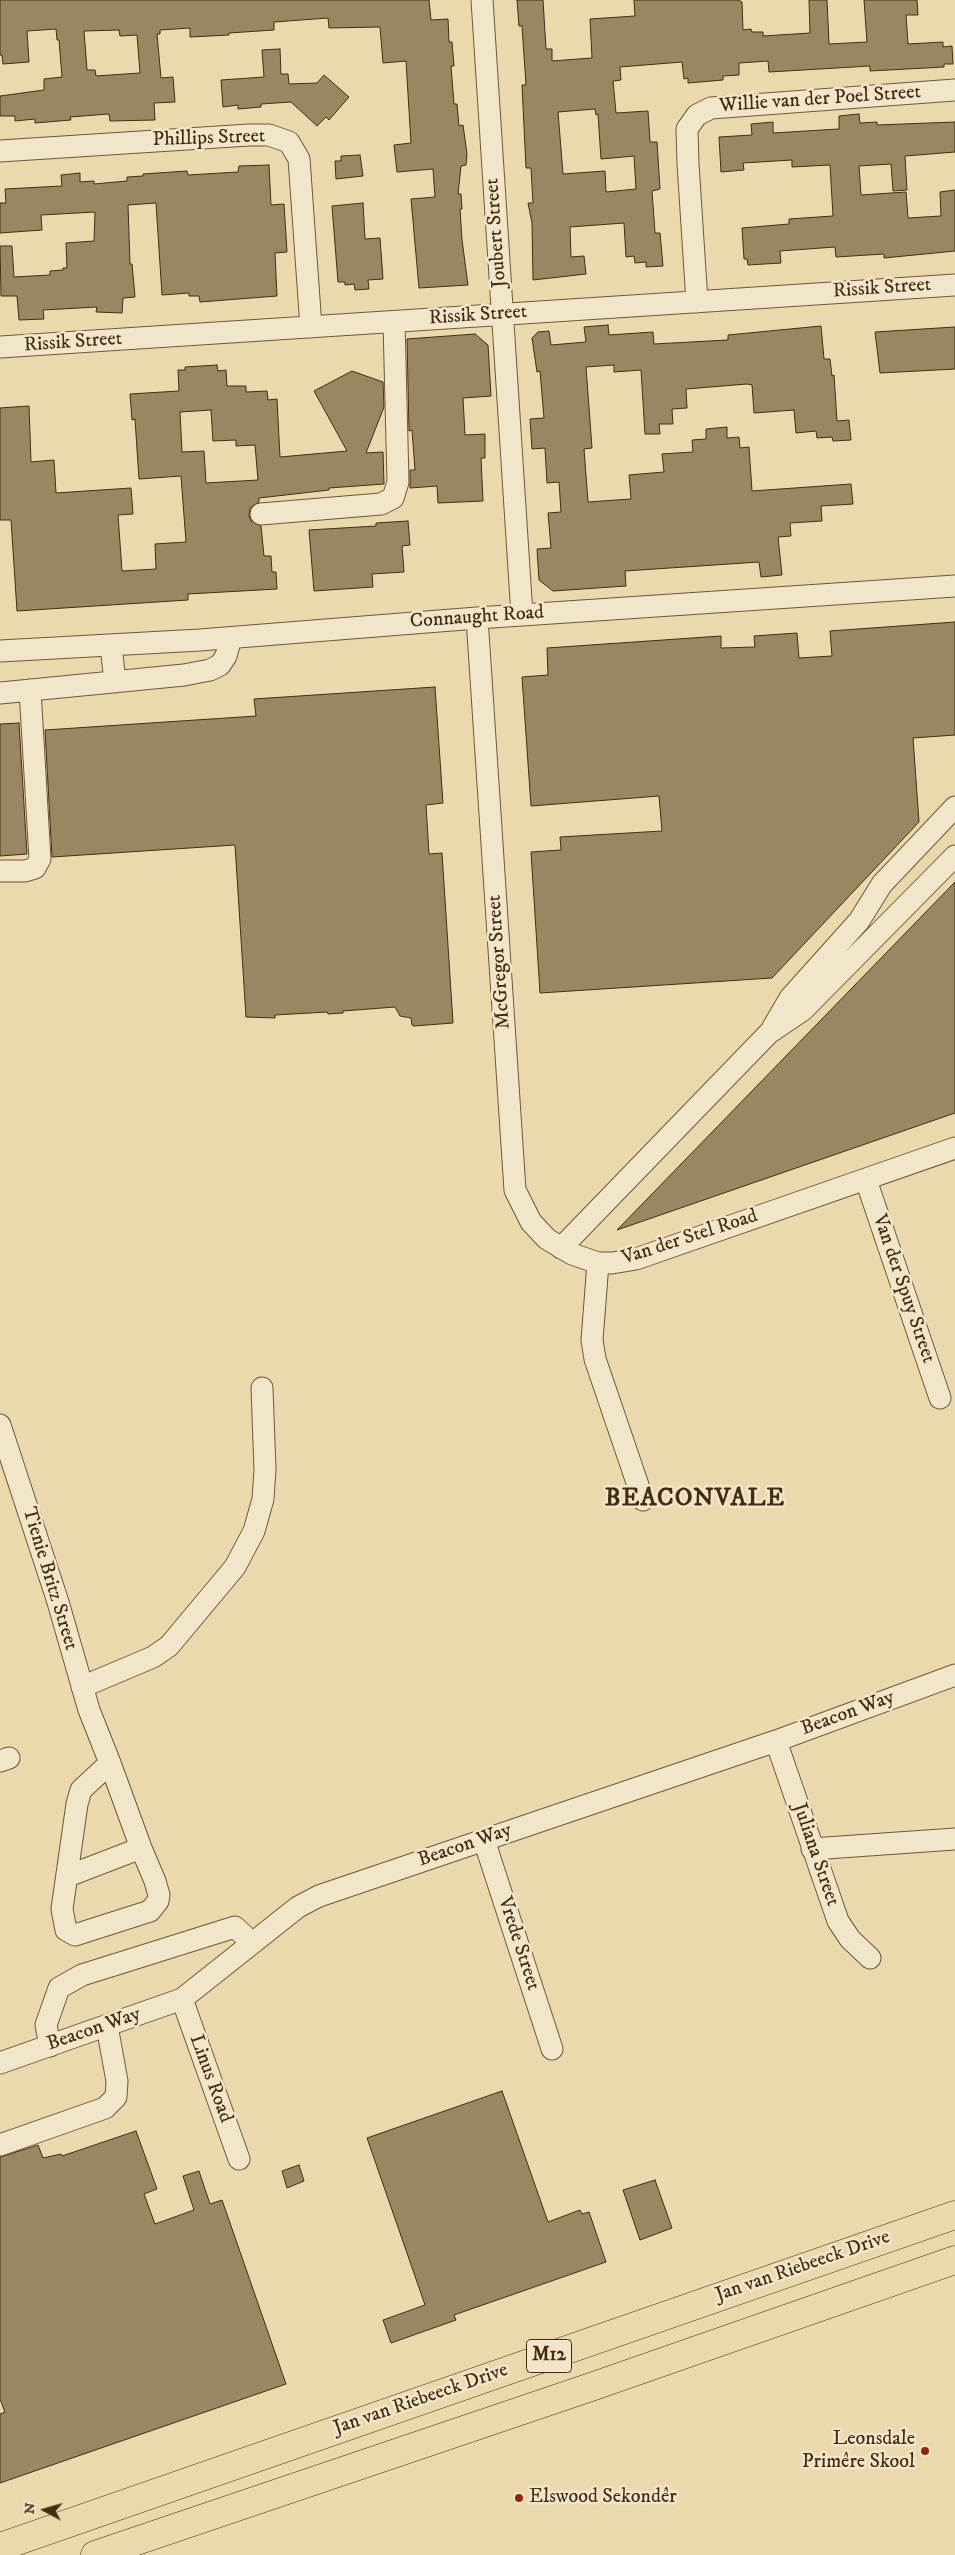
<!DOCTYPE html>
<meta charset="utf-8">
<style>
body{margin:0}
#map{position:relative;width:955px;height:2555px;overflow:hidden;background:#ebd8ad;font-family:"IM FELL DW Pica",serif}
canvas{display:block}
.north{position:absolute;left:20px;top:2485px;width:50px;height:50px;-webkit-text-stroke:4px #f2e6ca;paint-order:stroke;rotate:276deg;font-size:14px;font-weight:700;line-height:20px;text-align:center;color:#422d12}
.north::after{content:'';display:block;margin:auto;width:18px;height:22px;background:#422d12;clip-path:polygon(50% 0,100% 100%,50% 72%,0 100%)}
</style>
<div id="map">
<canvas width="955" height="2555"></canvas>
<div class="north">N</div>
</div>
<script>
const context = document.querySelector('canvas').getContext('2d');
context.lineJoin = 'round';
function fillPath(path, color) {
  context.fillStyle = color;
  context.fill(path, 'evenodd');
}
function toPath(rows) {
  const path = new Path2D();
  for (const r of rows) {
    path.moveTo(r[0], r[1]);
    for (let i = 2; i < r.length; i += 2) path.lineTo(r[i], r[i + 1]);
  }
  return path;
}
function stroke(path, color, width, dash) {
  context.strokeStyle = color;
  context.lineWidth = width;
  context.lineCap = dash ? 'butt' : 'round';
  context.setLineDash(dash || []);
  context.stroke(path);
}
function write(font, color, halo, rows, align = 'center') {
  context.font = font + ' "IM FELL DW Pica",serif';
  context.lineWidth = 5;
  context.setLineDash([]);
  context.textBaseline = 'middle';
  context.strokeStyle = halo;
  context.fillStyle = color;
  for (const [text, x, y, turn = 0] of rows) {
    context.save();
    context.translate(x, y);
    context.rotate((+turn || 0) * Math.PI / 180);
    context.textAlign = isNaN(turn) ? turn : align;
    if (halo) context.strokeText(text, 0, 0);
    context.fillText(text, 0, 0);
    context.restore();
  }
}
const building = toPath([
 [0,0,429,0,431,20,448,19,449,42,452,42,454,66,451,66,454,104,457,104,459,126,463,125,467,154,466,165,461,166,458,194,461,194,462,209,460,209,462,240,468,285,419,288,411,199,435,197,433,169,397,172,394,145,411,143,406,61,383,63,380,27,329,28,328,18,274,22,274,30,229,33,229,35,190,37,190,28,160,30,160,34,157,34,161,78,173,77,175,102,154,103,155,120,110,121,109,114,70,117,71,120,35,123,35,119,15,121,15,116,0,116,0,96,44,90,44,79,62,77,59,40,57,40,56,29,27,31,29,62,3,64,2,55,0,55,0,0],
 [119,30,120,36,137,35,140,73,96,76,95,70,87,70,84,31,119,30],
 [517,0,543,0,546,49,552,49,552,61,592,58,590,19,635,16,634,0,738,0,742,2,743,30,751,29,752,32,763,32,763,36,810,33,809,0,827,0,829,44,867,42,864,0,917,0,918,15,906,15,908,44,943,42,943,47,952,46,953,64,944,64,944,67,870,71,870,66,769,72,768,61,739,63,739,75,723,76,723,80,688,83,688,78,684,79,682,62,620,67,621,80,613,81,616,113,648,111,650,142,657,142,660,189,652,191,655,233,660,233,663,266,646,267,646,262,635,263,634,256,626,257,624,223,570,227,571,257,584,256,586,274,533,280,532,223,528,203,533,203,531,168,526,168,522,85,526,85,522,26,519,26,517,0],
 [595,109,596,115,598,114,601,159,634,156,636,189,606,192,605,171,563,174,558,112,595,109],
 [280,49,281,74,288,74,289,84,317,83,324,75,349,97,329,120,326,117,317,126,291,102,261,104,261,107,238,109,238,105,223,107,221,80,264,77,262,50,280,49],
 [859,114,860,123,877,122,877,125,955,122,955,152,905,156,907,190,893,191,891,164,859,166,861,195,906,192,908,218,941,216,940,192,955,190,955,251,884,258,884,254,836,257,835,247,780,251,781,263,748,265,747,259,744,259,742,228,789,224,789,219,833,216,830,165,792,167,792,160,743,163,744,170,721,172,719,137,752,135,751,124,773,122,773,133,839,129,839,116,859,114],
 [360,155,363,176,336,179,335,161,341,161,341,156,360,155],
 [269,165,271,205,284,204,287,252,275,253,277,296,200,302,199,296,189,296,189,293,162,295,156,203,128,205,130,264,132,264,135,297,123,298,122,313,96,312,97,307,43,310,44,319,19,320,17,296,1,296,0,246,12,246,14,277,50,275,50,271,63,270,63,268,67,268,66,243,94,241,95,212,41,215,42,230,0,233,0,203,6,203,5,189,62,186,61,175,80,173,80,182,94,181,94,184,127,181,127,177,143,176,143,174,187,171,188,175,238,172,239,166,269,165],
 [363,203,365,239,380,238,383,279,368,280,369,289,355,290,354,284,345,285,345,282,338,282,332,206,363,203],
 [608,325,609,335,653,332,654,344,728,340,728,335,821,326,824,359,830,359,832,376,834,375,837,421,849,420,851,440,833,441,832,437,817,438,816,431,796,433,794,410,754,413,752,385,747,384,686,389,687,408,672,409,673,424,659,424,660,434,645,434,641,370,614,372,614,365,586,367,592,448,584,449,588,502,631,499,629,475,664,472,662,454,693,452,692,440,706,439,706,429,727,427,727,438,739,437,740,448,749,447,752,491,851,484,853,504,821,506,822,521,790,523,791,536,778,537,782,575,761,577,759,562,625,571,626,586,553,591,539,580,537,549,551,548,548,513,561,512,559,482,547,483,545,448,532,449,530,419,544,418,540,371,537,372,532,338,538,332,549,331,551,345,586,342,584,327,608,325],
 [955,327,955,369,880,373,875,332,955,327],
 [475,334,488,345,491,396,463,398,465,435,485,434,485,458,481,458,483,501,438,503,437,486,410,488,410,470,415,470,412,430,409,431,407,339,475,334],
 [217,365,218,371,226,370,227,386,246,386,246,392,267,391,268,400,277,399,280,457,347,451,314,391,352,371,383,382,384,407,366,453,383,452,384,484,329,488,329,490,259,498,259,502,250,508,249,516,251,521,261,526,264,556,271,556,272,572,276,572,277,589,188,594,188,600,17,611,11,520,0,520,0,408,29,406,31,462,54,460,56,493,131,488,133,514,118,515,122,571,156,569,155,544,186,542,181,476,139,479,135,419,132,420,130,394,179,391,178,370,185,370,185,367,217,365],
 [211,410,213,441,236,440,236,446,255,445,258,480,206,483,204,451,182,452,180,412,211,410],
 [408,521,410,545,402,546,404,572,372,574,373,587,314,591,309,530,376,526,376,523,408,521],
 [955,622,955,735,913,738,919,822,772,978,540,993,531,852,561,850,560,837,662,831,659,796,531,806,522,677,548,675,547,648,721,636,721,648,755,647,754,636,797,633,799,658,832,656,830,631,955,622],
 [435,687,443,803,426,805,429,854,442,853,453,1023,414,1026,412,1025,411,1018,400,1016,395,1007,343,1011,343,1013,328,1014,327,1012,275,1015,275,1018,246,1017,235,845,52,857,45,730,256,716,254,699,435,687],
 [19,723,27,854,0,856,0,724,19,723],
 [955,882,955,1113,617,1230,955,882],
 [502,2091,548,2222,580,2210,582,2214,589,2212,606,2262,454,2315,456,2320,391,2343,383,2320,425,2305,367,2138,502,2091],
 [136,2131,157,2189,144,2194,155,2224,194,2210,183,2176,199,2171,210,2204,222,2200,286,2384,0,2483,0,2414,5,2412,0,2399,0,2157,38,2145,43,2158,61,2154,62,2156,136,2131],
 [299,2165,304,2181,287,2188,282,2171,299,2165],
 [655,2180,672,2228,640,2240,623,2190,655,2180]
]);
fillPath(building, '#9a8663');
stroke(building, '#422d12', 1);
const minor = toPath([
 [482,0,522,615],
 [0,151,249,135,269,135,289,142,299,159,311,327],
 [697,302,688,164,687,129,697,115,711,108,955,90],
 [0,347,955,285],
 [261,514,381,504,393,498,398,482,394,322],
 [477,618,515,1190,531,1222,547,1239,572,1254,598,1263,612,1263,636,1259,955,1148],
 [111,645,115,682],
 [0,651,200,640,477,618,955,586],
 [0,693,184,675,210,670,220,665,226,656,231,638],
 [0,871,25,871,35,868,40,859,30,690],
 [773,1027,790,998,859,921,882,884,955,807],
 [866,1180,940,1398],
 [561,1248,769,1033,803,1010,955,856],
 [598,1263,592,1340,595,1359,643,1500],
 [0,1425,58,1602,89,1710,110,1763,141,1848,155,1881,159,1895,158,1901,150,1911,75,1935,66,1930,62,1909,77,1804,81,1790,110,1763],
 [82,1687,153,1657,169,1646,235,1567,254,1531,263,1499,265,1470,262,1388],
 [776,1741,838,1921,850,1939,870,1958],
 [0,1761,9,1758],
 [484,1840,552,2049],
 [812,1849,955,1839],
 [68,1876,141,1848],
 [182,1999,239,2159],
 [50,2046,46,2025,59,1988,82,1975,235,1927,252,1943],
 [0,2063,182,1999,298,1907,319,1896,776,1741,955,1675],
 [0,2145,105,2108,116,2097,117,2081,107,2026]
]);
const major = toPath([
 [0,2547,955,2215],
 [95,2555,591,2387,955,2260]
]);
stroke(minor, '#6c5839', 23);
stroke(major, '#422d12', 29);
stroke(minor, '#f2e6ca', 21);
stroke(major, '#ebd8ad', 28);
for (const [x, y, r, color] of [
 [925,2451,5,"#8f2418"],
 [519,2498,5,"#8f2418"]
]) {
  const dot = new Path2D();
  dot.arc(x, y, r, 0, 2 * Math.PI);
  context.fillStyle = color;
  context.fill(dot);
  stroke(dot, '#f2e6ca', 2);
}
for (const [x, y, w] of [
 [549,2356,45]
]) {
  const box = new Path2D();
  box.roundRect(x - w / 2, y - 16.5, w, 33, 4);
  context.fillStyle = '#f2e6ca';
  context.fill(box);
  stroke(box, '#422d12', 1);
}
write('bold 19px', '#422d12', null, [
 ["M12",549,2356]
]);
write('20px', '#422d12', '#f2e6ca', [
 ["Willie van der Poel Street",820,100,-4],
 ["Phillips Street",209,139,-2],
 ["Joubert Street",497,233,-94],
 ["Rissik Street",882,289,-4],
 ["Rissik Street",478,316,-4],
 ["Rissik Street",73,343,-4],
 ["Connaught Road",477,618,-4],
 ["McGregor Street",500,962,-94],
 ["Van der Stel Road",690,1238,-18],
 ["Van der Spuy Street",903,1289,71],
 ["Tienie Britz Street",49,1579,73],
 ["Beacon Way",848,1714,-20],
 ["Beacon Way",465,1846,-19],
 ["Juliana Street",815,1855,71],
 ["Vrede Street",518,1944,72],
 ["Beacon Way",94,2030,-19],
 ["Linus Road",210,2079,70],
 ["Jan van Riebeeck Drive",803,2267,-19],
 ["Jan van Riebeeck Drive",421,2400,-19]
]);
write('20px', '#422d12', '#f2e6ca', [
 ["Leonsdale",915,2440],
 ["Primêre Skool",915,2463],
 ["Elswood Sekondêr",529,2498,"left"]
], 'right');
context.letterSpacing = '1px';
write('bold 25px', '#422d12', '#f2e6ca', [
 ["BEACONVALE",695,1500]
]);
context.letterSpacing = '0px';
</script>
